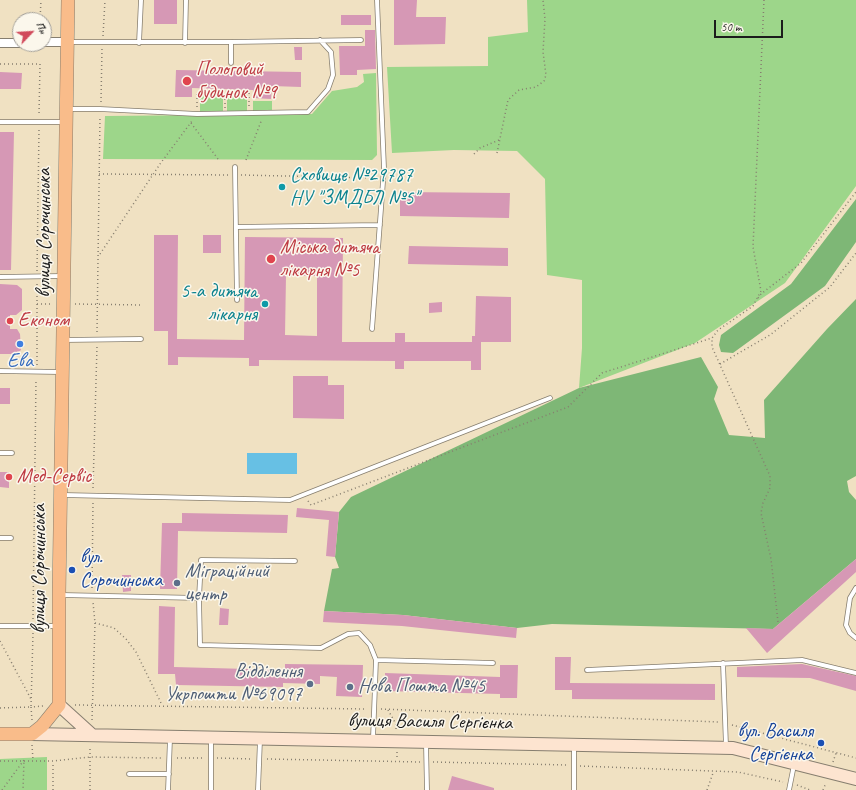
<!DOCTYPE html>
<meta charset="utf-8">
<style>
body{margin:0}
#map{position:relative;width:856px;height:790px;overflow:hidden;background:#f0e1c2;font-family:Caveat,sans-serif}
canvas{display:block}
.north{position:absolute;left:12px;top:12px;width:40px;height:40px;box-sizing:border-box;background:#fbf7ec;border:1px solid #a29f99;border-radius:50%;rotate:65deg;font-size:11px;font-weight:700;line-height:16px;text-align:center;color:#1c1c1c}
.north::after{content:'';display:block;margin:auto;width:14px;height:18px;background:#d1495b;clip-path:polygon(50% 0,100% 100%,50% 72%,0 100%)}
.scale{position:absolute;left:714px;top:20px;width:69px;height:18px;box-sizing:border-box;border:2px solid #1c1c1c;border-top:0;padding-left:5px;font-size:12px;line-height:14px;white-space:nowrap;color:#1c1c1c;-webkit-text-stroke:3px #fbf7ec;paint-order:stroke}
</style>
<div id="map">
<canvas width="856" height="790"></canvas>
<div class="north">Пн</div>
<div class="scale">50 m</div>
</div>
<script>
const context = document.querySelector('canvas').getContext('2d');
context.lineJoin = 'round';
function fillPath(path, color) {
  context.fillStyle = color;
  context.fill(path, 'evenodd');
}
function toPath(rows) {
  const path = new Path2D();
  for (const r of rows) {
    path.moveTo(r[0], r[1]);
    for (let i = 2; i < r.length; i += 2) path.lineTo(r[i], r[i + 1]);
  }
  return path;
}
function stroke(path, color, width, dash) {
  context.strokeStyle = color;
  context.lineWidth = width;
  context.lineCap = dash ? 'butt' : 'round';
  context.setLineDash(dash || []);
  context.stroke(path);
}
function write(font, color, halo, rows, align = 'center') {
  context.font = font + ' Caveat,sans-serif';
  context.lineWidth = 3;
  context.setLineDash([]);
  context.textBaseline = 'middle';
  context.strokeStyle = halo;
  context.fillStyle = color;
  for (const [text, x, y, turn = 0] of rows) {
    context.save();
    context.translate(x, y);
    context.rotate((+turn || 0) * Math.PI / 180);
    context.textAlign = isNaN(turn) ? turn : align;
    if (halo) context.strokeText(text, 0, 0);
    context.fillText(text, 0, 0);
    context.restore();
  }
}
fillPath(toPath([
 [527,0,856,0,856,186,785,283,695,343,579,388,582,348,582,280,547,275,545,179,517,151,454,150,392,153,387,67,488,66,488,37,528,32],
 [376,73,377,155,372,160,103,159,105,116,312,114,332,91,357,87,364,82,363,74],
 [200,91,223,92,223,112,200,112],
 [227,93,247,93,247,111,227,111],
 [253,101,272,101,272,112,253,112],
 [47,757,47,790,0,790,0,759]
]), '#9dd68a');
fillPath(toPath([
 [856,199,856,242,825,286,733,353,721,352,719,345,721,335,791,284],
 [856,299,856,476,847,481,849,492,856,500,856,559,773,629,552,624,517,628,403,615,324,611,332,569,339,568,335,557,339,512,351,497,579,388,701,357,718,387,714,399,729,435,765,438,764,400,827,329]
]), '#7eb776');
fillPath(toPath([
 [247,453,297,453,297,474,247,474]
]), '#67c0e4');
fillPath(toPath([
 [154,0,177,0,177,24,154,24],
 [394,0,417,0,416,17,446,17,445,44,394,45],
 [341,15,371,15,371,25,341,25],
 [365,30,375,30,376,69,357,70,357,75,340,75,339,46,365,46],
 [294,47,302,47,302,60,295,60],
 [176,70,301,72,301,87,272,86,271,99,253,98,253,90,192,88,192,97,175,97],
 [0,72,22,73,21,89,0,89],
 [0,132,14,132,11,270,0,270],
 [400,192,510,193,509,218,400,216],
 [154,235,178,235,177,339,244,340,245,237,343,238,342,342,395,342,395,333,405,333,405,342,472,342,472,336,475,336,476,296,511,297,511,342,481,342,481,370,471,370,471,361,404,361,404,369,395,369,395,361,259,360,259,366,249,366,249,358,178,357,178,365,168,365,168,331,154,331],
 [286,276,317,276,317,336,285,335],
 [203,235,221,235,221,253,203,253],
 [409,246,508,248,508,266,408,264],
 [0,284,17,285,22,289,22,310,16,315,10,315,10,329,17,329,20,334,21,350,16,354,0,354],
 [442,302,442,312,429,313,429,303],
 [293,376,328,376,328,385,344,385,344,419,293,418],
 [0,388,10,388,10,404,0,404],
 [0,472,9,472,9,488,0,487],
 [297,508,339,512,335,557,326,556,329,520,296,517],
 [182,513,288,515,287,533,178,531,177,589,160,589,162,523,182,523],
 [856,559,856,572,767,653,746,628,773,629],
 [122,575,131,575,131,591,123,592],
 [159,606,175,607,174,667,285,670,285,664,363,665,362,697,336,696,337,677,320,676,320,684,283,683,283,687,176,685,175,674,158,674],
 [220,608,229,609,228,625,219,625],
 [324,611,403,615,517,628,516,638,402,626,323,622],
 [555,657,571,657,570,683,715,684,715,700,572,699,572,690,555,690],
 [802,664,856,676,856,691,810,678,737,677,737,667],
 [500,665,518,665,517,698,500,698,500,694,385,691,385,673,500,677],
 [452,776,494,788,494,790,448,790]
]), '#d698b5');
const service = toPath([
 [70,42,231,42,361,40],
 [139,43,141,0],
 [185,43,186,0],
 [231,63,231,42],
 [69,109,100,109,197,114,308,112,328,89,333,75,331,52,320,40],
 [0,122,65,122],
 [235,167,237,300],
 [236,227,380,225],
 [0,277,62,276],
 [372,329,384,168,377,0],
 [64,340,141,339],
 [0,371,60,372],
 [0,453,12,453],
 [63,495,290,500,550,398],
 [0,538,11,538],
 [856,588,850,598,846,625,850,633,856,638],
 [62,595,199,598,200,645,321,648,348,634,359,633,370,645,376,660],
 [199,598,201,560,295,561],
 [0,626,58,626],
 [723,663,726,746],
 [587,670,802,660,856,673],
 [211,738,211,790],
 [373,738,376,660,493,663],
 [426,744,427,790],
 [574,747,574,790],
 [129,774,169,774],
 [168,790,170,739],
 [258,790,260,740],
 [789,790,794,765]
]);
const minor = toPath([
 [44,42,68,42],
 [0,43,20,43]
]);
const secondary = toPath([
 [59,705,91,734],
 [32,734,733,748,856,779]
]);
const primary = toPath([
 [0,734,32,734,42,726,59,705,59,595,68,0]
]);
stroke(service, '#867e6f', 5.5);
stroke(minor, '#867e6f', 10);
stroke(secondary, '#867e6f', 14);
stroke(primary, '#867e6f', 14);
stroke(toPath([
 [764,0,753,247,761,291,753,306,718,330,712,338,712,347,770,476,770,488,763,503,761,513,771,559,778,622],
 [40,20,41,0],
 [103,36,105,0],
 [0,64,40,64,39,115],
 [249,93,249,107],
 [101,102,102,48],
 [197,107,197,91],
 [225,108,225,92],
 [191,123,218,159],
 [497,153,508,100,519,90,536,87,544,81,546,75,543,52,545,19,543,0],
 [474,154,480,148,499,140],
 [246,160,262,119],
 [99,174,229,175],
 [241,175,373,178],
 [100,254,160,164,192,121],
 [37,271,39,129],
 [758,298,761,294,801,263,856,192],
 [37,304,53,304],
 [75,304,143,305],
 [97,332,100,116],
 [720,364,770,335,830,287,856,253],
 [37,365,37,283],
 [93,488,97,346],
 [308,501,311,505,568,407,602,373,712,338],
 [92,588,93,502],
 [33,619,36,379],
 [95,623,114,628,126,639,136,652,162,705],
 [0,641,31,699],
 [75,705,367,709],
 [0,708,31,707,33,633],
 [381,709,719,722],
 [388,710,396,724,396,730],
 [32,720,31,707,43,706],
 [92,720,95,623,93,602],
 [732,725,856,758],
 [32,745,33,760],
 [397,752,397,760],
 [177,758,205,758],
 [217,758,253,759],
 [267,759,421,762],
 [0,761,53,761,90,757,163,758],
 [433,762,567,765],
 [833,762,836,753],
 [580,766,738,772,783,782],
 [797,785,810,790],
 [2,790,24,760,23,790],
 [53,790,53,762],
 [90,790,90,746],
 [707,790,713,773],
 [823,790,826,783]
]), '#867e6f', 1.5, [1, 3]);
stroke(service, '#fff', 4);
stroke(minor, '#fff', 8);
stroke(secondary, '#fde4d0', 12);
stroke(primary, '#f9bc8a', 13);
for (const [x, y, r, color] of [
 [187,81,5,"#e0444e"],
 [282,187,4,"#0f9aa8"],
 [271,259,5,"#e0444e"],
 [265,304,4,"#0f9aa8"],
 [10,321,4,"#e0444e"],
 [20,344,4,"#3f7fe0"],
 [9,477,4,"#e0444e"],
 [72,570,4,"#1a4fb4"],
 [177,583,4,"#5c6f8a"],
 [310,684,4,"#5c6f8a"],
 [350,687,4,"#5c6f8a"],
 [821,743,4,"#1a4fb4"]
]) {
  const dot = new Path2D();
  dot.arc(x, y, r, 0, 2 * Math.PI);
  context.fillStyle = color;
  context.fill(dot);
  stroke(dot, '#fbf7ec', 1.5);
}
write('20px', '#be3a42', '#fbf7ec', [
 ["Пологовий",196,70],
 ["будинок №9",196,93],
 ["Міська дитяча",280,248],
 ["лікарня №5",280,271],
 ["Економ",18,321],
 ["Мед-Сервіс",17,477]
], 'left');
write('20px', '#0d838f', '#fbf7ec', [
 ["Сховище №29787",290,176],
 ["НУ \"ЗМДБЛ №5\"",290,199],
 ["5-а дитяча",257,292,"right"],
 ["лікарня",257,315,"right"]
], 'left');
write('20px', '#1c1c1c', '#fbf7ec', [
 ["вулиця Сорочинська",45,233,-90],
 ["вулиця Сорочинська",40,569,-90],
 ["вулиця Василя Сергієнка",430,722,1]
]);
write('20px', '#366cbe', '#fbf7ec', [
 ["Ева",20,362]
]);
write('20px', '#164399', '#fbf7ec', [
 ["вул.",80,558],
 ["Сорочинська",80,581],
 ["вул. Василя",813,732,"right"],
 ["Сергієнка",813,755,"right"]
], 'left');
write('20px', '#4e5e75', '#fbf7ec', [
 ["Міграційний",185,572],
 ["центр",185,595],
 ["Відділення",302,672,"right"],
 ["Укрпошти №69097",302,695,"right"],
 ["Нова Пошта №45",358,687]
], 'left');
</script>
